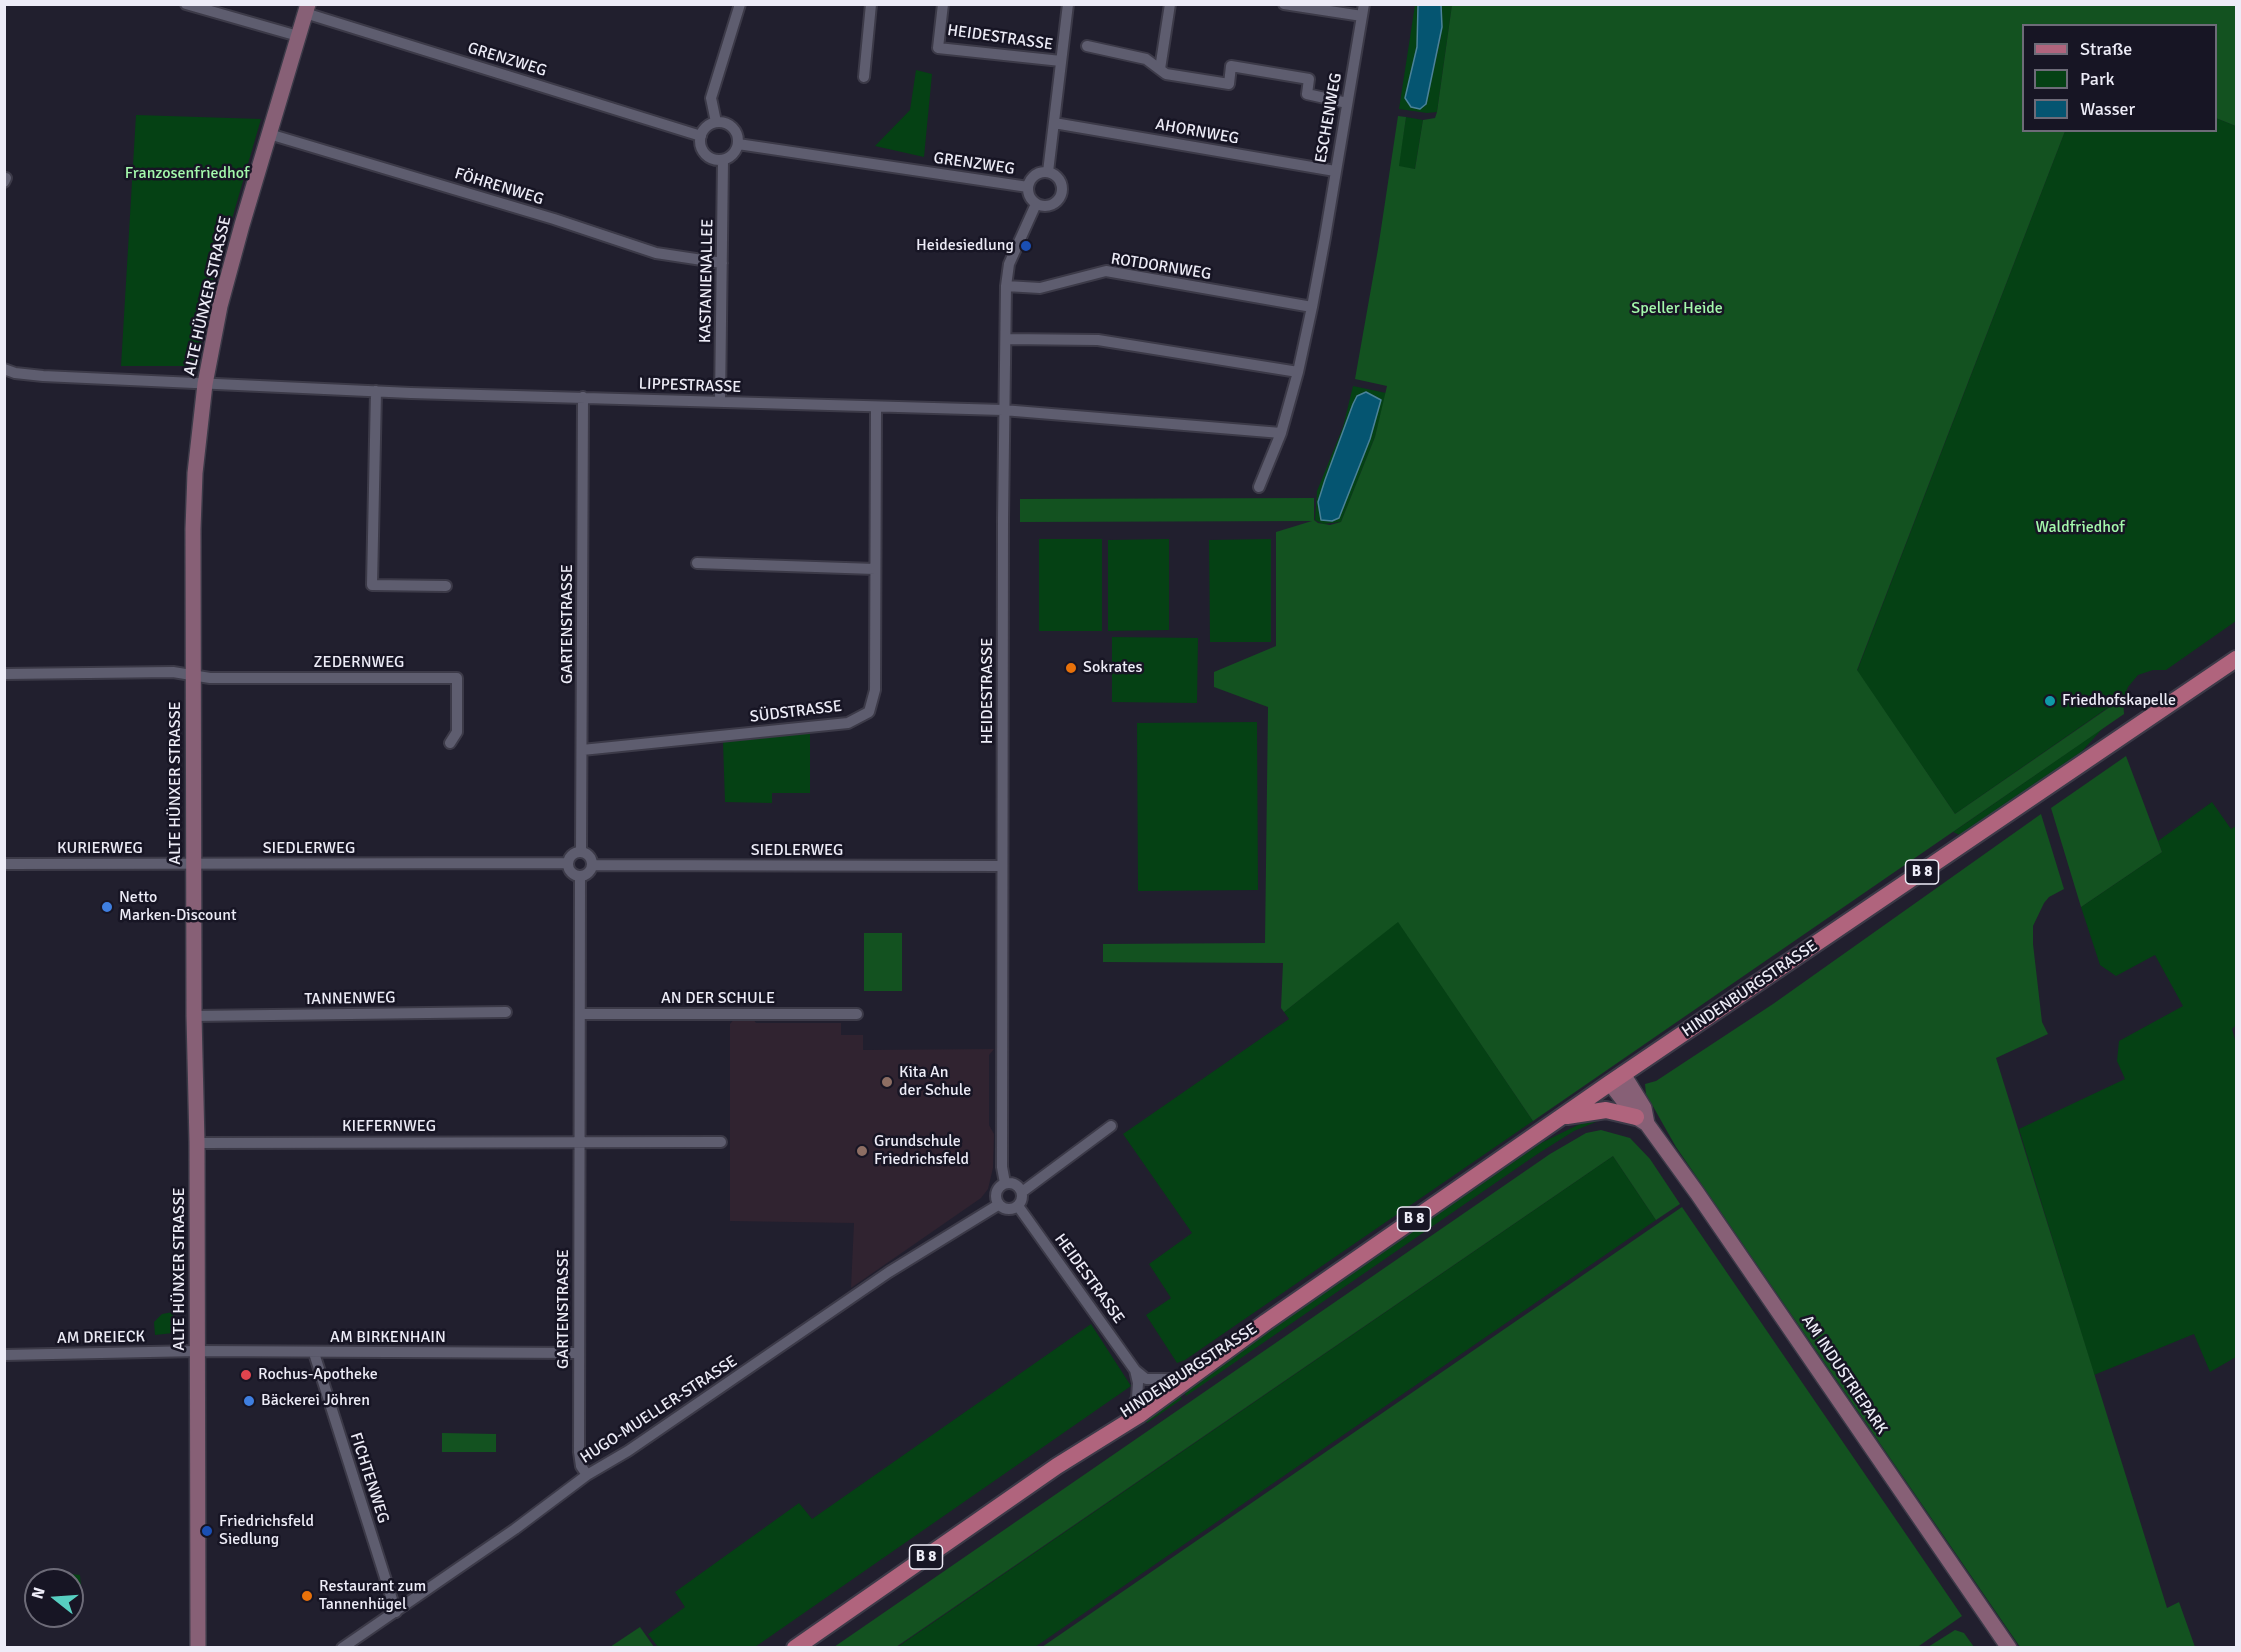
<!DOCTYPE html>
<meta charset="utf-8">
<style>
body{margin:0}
#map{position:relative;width:2241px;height:1652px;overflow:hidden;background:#211f2e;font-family:Signika,sans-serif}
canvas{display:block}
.frame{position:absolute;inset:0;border:6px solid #edecf7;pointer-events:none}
.legend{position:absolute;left:2022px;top:24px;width:195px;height:108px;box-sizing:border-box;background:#171524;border:2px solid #6d6b78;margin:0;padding:8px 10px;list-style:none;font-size:18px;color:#edecf7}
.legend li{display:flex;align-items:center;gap:12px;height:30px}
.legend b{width:30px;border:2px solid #6d6b78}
.north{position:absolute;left:24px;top:1568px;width:60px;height:60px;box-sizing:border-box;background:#171524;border:2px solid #6d6b78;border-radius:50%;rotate:287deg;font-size:16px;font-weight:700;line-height:24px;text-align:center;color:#edecf7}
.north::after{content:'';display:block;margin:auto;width:21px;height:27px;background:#57cec1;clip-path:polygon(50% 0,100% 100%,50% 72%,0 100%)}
</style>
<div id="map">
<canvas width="2241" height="1652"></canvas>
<div class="frame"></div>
<ul class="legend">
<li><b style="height:8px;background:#b0647d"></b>Straße</li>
<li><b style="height:16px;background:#054114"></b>Park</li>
<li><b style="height:16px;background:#055571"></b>Wasser</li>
</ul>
<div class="north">N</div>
</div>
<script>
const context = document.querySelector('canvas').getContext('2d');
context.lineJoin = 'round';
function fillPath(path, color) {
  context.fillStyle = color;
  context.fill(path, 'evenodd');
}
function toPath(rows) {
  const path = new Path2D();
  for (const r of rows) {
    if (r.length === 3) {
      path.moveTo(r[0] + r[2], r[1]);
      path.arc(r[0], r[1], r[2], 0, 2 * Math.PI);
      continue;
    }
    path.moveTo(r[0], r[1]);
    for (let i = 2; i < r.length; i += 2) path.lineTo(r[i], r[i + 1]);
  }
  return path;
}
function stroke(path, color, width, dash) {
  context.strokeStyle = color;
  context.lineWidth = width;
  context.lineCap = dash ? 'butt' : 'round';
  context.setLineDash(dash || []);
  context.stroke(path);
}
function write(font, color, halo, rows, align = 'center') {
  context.font = font + ' Signika,sans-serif';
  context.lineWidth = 5;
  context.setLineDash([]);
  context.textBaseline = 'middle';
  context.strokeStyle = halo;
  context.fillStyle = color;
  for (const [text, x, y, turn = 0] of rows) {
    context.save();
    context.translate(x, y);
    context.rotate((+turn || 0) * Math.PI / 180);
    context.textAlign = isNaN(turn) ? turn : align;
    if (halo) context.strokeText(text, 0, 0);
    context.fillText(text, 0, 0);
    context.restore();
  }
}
fillPath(toPath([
 [735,1018,753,1019,756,1023,841,1023,841,1035,863,1035,863,1050,994,1049,989,1055,989,1125,994,1134,993,1168,988,1189,981,1198,851,1288,854,1223,730,1221,730,1024]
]), '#302330');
fillPath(toPath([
 [1415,5,1418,5,1417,47,1413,64,1426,104,1441,36,1441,5,1452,5,1437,112,1427,113,1399,109],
 [916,70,932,74,924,157,875,146,910,110],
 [136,115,261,119,212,288,197,366,121,366],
 [1406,117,1423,120,1415,169,1398,167],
 [2216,118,2236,126,2236,621,2166,670,2153,670,2138,675,2128,687,2123,700,2119,700,1955,814,1857,671,2065,131,2216,130],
 [1353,386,1386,393,1375,437,1341,522,1323,524,1315,520,1317,491,1343,427],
 [1340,440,1339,518,1323,485],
 [1102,539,1102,631,1039,631,1039,539],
 [1169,539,1169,630,1108,631,1108,540],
 [1271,539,1271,642,1210,642,1209,540],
 [1112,637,1198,638,1197,703,1112,702],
 [1257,722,1258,890,1138,891,1137,723],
 [2103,728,2075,759,1962,836,1953,832],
 [810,733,810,793,772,793,772,803,725,802,723,742],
 [2212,802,2231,829,2236,826,2236,1025,2232,1029,2236,1043,2236,1357,2210,1372,2194,1334,2094,1375,2019,1129,2125,1079,2117,1061,2119,1041,2183,1006,2155,955,2116,976,2100,965,2081,907,2162,852,2158,841],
 [1398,921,1533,1121,1185,1360,1177,1363,1146,1315,1171,1298,1149,1264,1192,1233,1123,1134,1289,1019,1284,1012],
 [1602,1116,1598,1121,1574,1131,1536,1155,1186,1396,1183,1389,1541,1143,1584,1122],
 [1613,1156,1656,1220,1035,1647,896,1648],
 [173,1312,173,1333,155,1335,154,1322,162,1314],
 [1091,1324,1131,1386,755,1647,658,1647,648,1634,685,1607,675,1592,799,1503,812,1519],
 [1178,1392,1182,1399,1147,1423,1145,1420],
 [70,1574,80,1575,82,1598,72,1602,72,1580,67,1580]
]), '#054114');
fillPath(toPath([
 [1452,5,2236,5,2236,126,2216,118,2216,26,2024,26,2024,130,2065,131,1857,670,1955,814,2120,700,2123,700,2124,714,1533,1121,1398,922,1284,1012,1281,1008,1283,963,1103,962,1103,944,1265,943,1268,707,1214,687,1214,672,1276,646,1276,532,1312,521,1020,522,1020,499,1314,498,1314,520,1318,523,1330,525,1341,522,1375,437,1387,386,1355,379,1378,249,1398,116,1406,117,1399,166,1415,169,1423,120,1435,118,1437,112],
 [2126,756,2162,852,2081,907,2051,808],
 [2041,814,2064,889,2049,897,2044,903,2033,926,2033,944,2042,1022,2048,1034,1996,1058,2167,1608,2179,1602,2195,1647,2020,1647,1676,1147,1646,1094,1645,1084,1656,1081,1773,1004],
 [864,933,902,933,902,991,864,991],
 [1601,1130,1630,1138,1650,1159,1680,1204,1656,1220,1613,1156,896,1647,834,1647,1550,1154,1586,1133],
 [1682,1207,1962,1616,1916,1648,1042,1647],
 [442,1433,496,1434,496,1452,442,1452],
 [640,1627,654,1647,610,1647],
 [1955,1630,1964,1633,1974,1647,1928,1647]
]), '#135220');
const water = toPath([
 [1418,5,1441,5,1442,27,1426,104,1420,109,1411,107,1405,98,1417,47,1418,5],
 [1366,392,1381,400,1370,439,1339,518,1332,521,1321,520,1318,502,1325,480,1353,404,1357,396,1366,392]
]);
fillPath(water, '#055571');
stroke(water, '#4b8299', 1.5);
const street = toPath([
 [186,4,298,36],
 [943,4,938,48,1061,61],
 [1284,4,1362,16],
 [305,13,701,136],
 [1087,46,1146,59,1166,74,1229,84,1231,66,1309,79,1307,94,1347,103],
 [1160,69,1170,4],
 [864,77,871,4],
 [719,141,19],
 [716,122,711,98,740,4],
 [1054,123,1335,171],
 [269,134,554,219,656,253,722,263],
 [738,144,1028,187],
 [1045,189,17],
 [1048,172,1068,4],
 [4,182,6,178],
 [1312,307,1325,237,1364,4],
 [1006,339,1098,340,1298,372],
 [4,369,15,373,43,376,411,393,1003,410,1281,433,1298,372,1312,307,1106,271,1040,288,1006,286],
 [376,391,372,585,446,586],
 [720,402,723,160],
 [1259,487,1281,433],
 [697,563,875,569],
 [4,674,173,672,210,678,457,678,457,732,450,743],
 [582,750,848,723,869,712,875,690,876,408],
 [581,852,583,397],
 [580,864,12],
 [4,864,568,863],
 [592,865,1002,866],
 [580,877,579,1452,581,1466,587,1475],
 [580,1014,857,1014],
 [194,1016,506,1012],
 [197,1143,721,1142],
 [1009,1196,13],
 [1005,1183,1002,1167,1003,520,1006,286,1009,264,1036,204],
 [1022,1192,1111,1126],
 [1018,1206,1135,1370,1146,1379,1172,1379],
 [314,1353,396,1612],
 [4,1355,198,1351,578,1353],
 [1133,1406,1137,1398,1138,1383,1135,1370],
 [342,1648,515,1529,587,1475,628,1451,889,1272,998,1205]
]);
const secondary = toPath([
 [1623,1074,1644,1108,1647,1124],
 [1610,1083,1636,1117,1647,1124,1697,1193,2009,1648],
 [198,1648,197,1143,194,1016,193,529,195,473,205,384,220,306,242,225,308,4]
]);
const primary = toPath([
 [1567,1116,1606,1110,1636,1117],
 [795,1648,1057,1466,1139,1415,1266,1322,1610,1083,2236,659]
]);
stroke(street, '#3c3a48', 14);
stroke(secondary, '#3c3a48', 18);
stroke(primary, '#3c3a48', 20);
stroke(street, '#5e5d6f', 10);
stroke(secondary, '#876076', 15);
stroke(primary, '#b0647d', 16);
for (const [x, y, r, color] of [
 [1026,246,6,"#1a4fb4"],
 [1071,668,6,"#e8710a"],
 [2050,701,6,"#0f9aa8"],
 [107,907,6,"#3f7fe0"],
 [887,1082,6,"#8d6e63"],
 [862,1151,6,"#8d6e63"],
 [246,1375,6,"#e0444e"],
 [249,1401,6,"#3f7fe0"],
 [207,1531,6,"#1a4fb4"],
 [307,1596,6,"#e8710a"]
]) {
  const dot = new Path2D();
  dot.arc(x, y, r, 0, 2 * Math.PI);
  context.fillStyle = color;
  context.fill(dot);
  stroke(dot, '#171524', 2);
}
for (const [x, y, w] of [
 [1922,872,33],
 [1414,1219,33],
 [926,1557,33]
]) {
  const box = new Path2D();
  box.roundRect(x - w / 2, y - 12, w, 24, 4.5);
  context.fillStyle = '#171524';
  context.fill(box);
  stroke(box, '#edecf7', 1.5);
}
write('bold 15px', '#edecf7', null, [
 ["B 8",1922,872],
 ["B 8",1414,1219],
 ["B 8",926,1557]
]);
write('16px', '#edecf7', '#171524', [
 ["HEIDESTRASSE",1000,38,8],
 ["GRENZWEG",507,60,17],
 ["ESCHENWEG",1329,118,-80],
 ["AHORNWEG",1197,132,10],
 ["GRENZWEG",974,164,8],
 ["FÖHRENWEG",499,187,17],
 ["ROTDORNWEG",1161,267,9],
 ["KASTANIENALLEE",707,281,-89],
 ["ALTE HÜNXER STRASSE",208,296,-77],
 ["LIPPESTRASSE",690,386,2],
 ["GARTENSTRASSE",568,624,-90],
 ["ZEDERNWEG",359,663],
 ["HEIDESTRASSE",988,691,-90],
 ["SÜDSTRASSE",796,712,-7],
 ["ALTE HÜNXER STRASSE",176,783,-90],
 ["KURIERWEG",100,849],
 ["SIEDLERWEG",309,849],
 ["SIEDLERWEG",797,851],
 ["HINDENBURGSTRASSE",1750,989,-34],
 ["TANNENWEG",350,999,-1],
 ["AN DER SCHULE",718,999],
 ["KIEFERNWEG",389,1127],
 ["ALTE HÜNXER STRASSE",180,1269,-90],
 ["HEIDESTRASSE",1089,1279,54],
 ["GARTENSTRASSE",564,1309,-90],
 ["AM DREIECK",101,1338,-1],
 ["AM BIRKENHAIN",388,1338],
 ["HINDENBURGSTRASSE",1189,1371,-33],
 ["AM INDUSTRIEPARK",1844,1375,56],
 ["HUGO-MUELLER-STRASSE",659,1410,-33],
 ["FICHTENWEG",369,1478,72]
]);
write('16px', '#a4f9ac', '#171524', [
 ["Franzosenfriedhof",187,174],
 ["Speller Heide",1677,309],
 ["Waldfriedhof",2080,528]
]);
write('16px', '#edecf7', '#171524', [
 ["Heidesiedlung",1014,246,"right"],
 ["Sokrates",1083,668],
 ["Friedhofskapelle",2062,701],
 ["Netto",119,898],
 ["Marken-Discount",119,916],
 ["Kita An",899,1073],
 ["der Schule",899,1091],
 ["Grundschule",874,1142],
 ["Friedrichsfeld",874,1160],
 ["Rochus-Apotheke",258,1375],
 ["Bäckerei Jöhren",261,1401],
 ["Friedrichsfeld",219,1522],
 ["Siedlung",219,1540],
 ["Restaurant zum",319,1587],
 ["Tannenhügel",319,1605]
], 'left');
</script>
